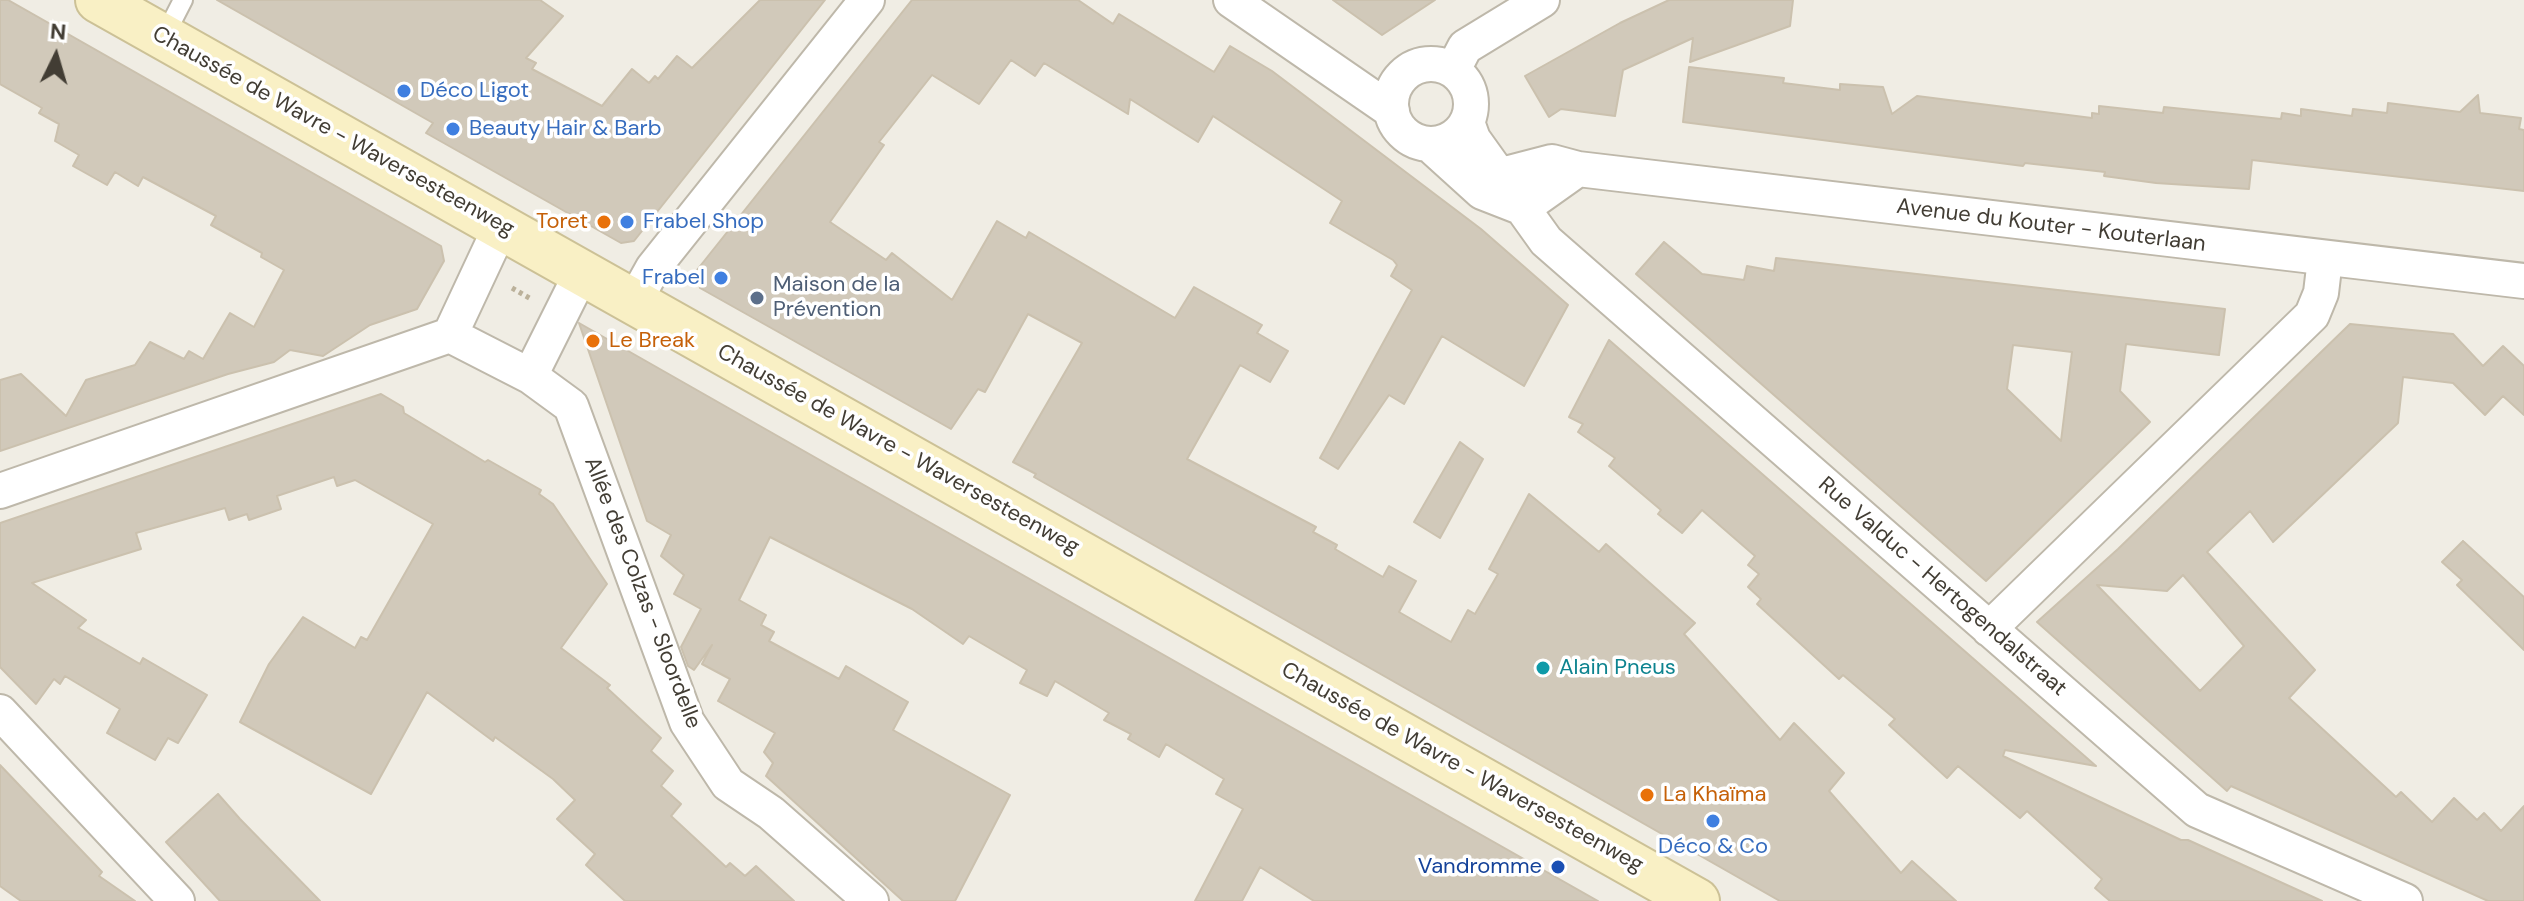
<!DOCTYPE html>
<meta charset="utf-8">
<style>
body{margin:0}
#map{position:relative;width:2524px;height:901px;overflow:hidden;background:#f0ede4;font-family:"DM Sans",sans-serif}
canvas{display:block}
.north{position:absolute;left:16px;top:16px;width:80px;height:80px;-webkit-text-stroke:6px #fff;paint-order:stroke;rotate:5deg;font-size:22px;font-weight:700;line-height:32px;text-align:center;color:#423d34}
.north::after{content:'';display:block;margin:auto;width:28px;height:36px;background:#423d34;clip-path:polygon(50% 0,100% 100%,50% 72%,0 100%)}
</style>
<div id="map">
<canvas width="2524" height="901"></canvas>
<div class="north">N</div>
</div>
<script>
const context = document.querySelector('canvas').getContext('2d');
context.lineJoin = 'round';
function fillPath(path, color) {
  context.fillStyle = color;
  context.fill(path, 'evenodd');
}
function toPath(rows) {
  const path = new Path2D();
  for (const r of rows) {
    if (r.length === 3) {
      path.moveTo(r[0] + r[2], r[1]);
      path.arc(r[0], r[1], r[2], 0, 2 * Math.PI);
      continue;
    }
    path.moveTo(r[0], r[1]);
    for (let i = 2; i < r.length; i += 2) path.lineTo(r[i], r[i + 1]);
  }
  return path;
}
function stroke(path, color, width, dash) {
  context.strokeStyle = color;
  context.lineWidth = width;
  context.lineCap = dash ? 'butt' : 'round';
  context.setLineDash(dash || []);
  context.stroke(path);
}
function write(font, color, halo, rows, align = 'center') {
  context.font = font + ' "DM Sans",sans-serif';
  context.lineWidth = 7;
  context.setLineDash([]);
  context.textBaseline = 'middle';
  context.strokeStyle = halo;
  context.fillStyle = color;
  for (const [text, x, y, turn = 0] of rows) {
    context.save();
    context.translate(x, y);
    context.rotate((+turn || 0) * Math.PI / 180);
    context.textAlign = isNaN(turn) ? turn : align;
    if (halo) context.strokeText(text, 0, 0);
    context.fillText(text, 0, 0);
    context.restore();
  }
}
const building = toPath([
 [0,0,8,0,441,246,444,261,417,309,370,325,323,356,290,350,274,362,228,374,0,451,0,380,21,374,66,416,86,380,135,365,150,342,184,359,189,351,203,359,230,313,254,327,284,270,261,257,262,253,211,225,216,216,143,177,138,186,115,172,107,185,73,166,79,155,55,141,59,124,39,113,42,108,0,84,0,0],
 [217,0,540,0,563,16,526,58,536,63,532,69,602,106,632,69,649,83,655,76,658,79,677,56,692,68,760,0,825,0,634,241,621,243,426,133,433,123,217,0],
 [912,0,1078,0,1113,24,1119,14,1214,72,1230,46,1272,71,1481,229,1568,305,1524,386,1442,336,1404,404,1389,395,1338,469,1320,458,1412,290,1391,276,1397,265,1393,260,1330,223,1342,201,1213,116,1198,142,1130,99,1128,114,1044,63,1035,76,1011,60,979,104,932,75,879,142,884,145,830,222,886,260,892,253,952,300,997,221,1026,238,1029,232,1175,318,1194,287,1262,325,1257,333,1288,351,1270,382,1240,365,1187,459,1316,527,1313,532,1337,545,1335,549,1383,577,1389,566,1416,581,1399,612,1451,642,1468,610,1475,614,1498,574,1489,569,1529,494,1599,552,1606,544,1695,623,1684,634,1780,740,1794,723,1844,773,1829,791,1901,873,1912,861,1956,901,1780,901,1034,477,1036,474,1013,462,1082,343,1028,314,985,392,978,389,951,429,700,288,697,270,912,0],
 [1333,0,1435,0,1382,35,1333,0],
 [1669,0,1793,0,1790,26,1690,62,1693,38,1623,70,1615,116,1561,109,1549,117,1525,76,1620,23,1669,0],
 [1689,67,1784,78,1783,83,1840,90,1840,84,1883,87,1892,114,1917,96,2092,118,2092,113,2099,114,2099,106,2163,113,2164,107,2281,119,2282,113,2301,116,2301,109,2352,116,2353,109,2387,113,2388,103,2460,112,2478,95,2480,113,2521,118,2519,129,2524,130,2524,191,2252,160,2249,189,2156,183,2104,176,2105,172,2025,163,2023,166,1683,122,1689,67],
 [1664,242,1702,274,1744,280,1747,266,1774,271,1776,258,2225,309,2219,355,2126,344,2120,391,2150,422,1986,581,1636,274,1664,242],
 [2013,345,2072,352,2061,441,2007,389,2013,345],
 [579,323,818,459,1598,901,1314,901,1260,867,1242,901,1195,901,1243,809,1216,794,1224,779,1166,744,1159,757,1128,739,1131,734,1104,720,1109,713,1055,681,1047,696,1020,683,1027,670,969,636,963,644,912,609,770,537,739,600,766,615,761,625,774,632,769,641,839,679,846,666,908,702,893,730,1010,795,955,901,903,901,766,776,773,763,764,752,775,733,718,701,730,679,702,664,712,645,694,670,688,666,681,647,701,609,674,594,684,575,661,556,671,535,647,521,579,323],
 [2350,324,2453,334,2483,366,2503,346,2524,366,2524,415,2503,396,2485,415,2453,383,2403,377,2398,423,2273,542,2250,511,2207,552,2315,670,2289,698,2396,797,2401,792,2432,822,2454,798,2477,820,2484,813,2501,831,2524,806,2524,901,2488,901,2231,786,2227,791,2037,622,2118,549,2350,324],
 [2183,575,2244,646,2200,691,2097,585,2167,591,2183,575],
 [1609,340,2096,766,2005,750,2003,756,2181,840,2188,840,2322,901,2110,901,2095,888,2102,879,2027,811,2020,818,1958,766,1947,778,1889,725,1895,719,1843,675,1839,679,1757,604,1761,599,1748,587,1759,574,1748,565,1755,556,1702,510,1682,533,1658,514,1661,510,1609,466,1615,458,1578,432,1583,424,1569,417,1609,340],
 [381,394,403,407,404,413,485,462,488,460,541,490,539,494,553,504,607,584,561,648,610,685,607,688,661,738,651,751,673,771,661,786,681,804,671,816,726,867,730,863,745,876,756,866,794,901,625,901,586,865,595,854,557,819,575,800,553,779,495,737,493,741,427,692,371,794,240,722,269,664,303,617,355,648,361,637,367,640,433,524,355,480,337,486,334,477,277,496,281,509,249,520,247,514,229,520,225,508,136,533,141,549,32,583,86,620,78,628,140,664,143,658,207,695,178,743,168,738,155,760,107,733,120,709,65,676,60,684,54,679,36,704,0,667,0,523,381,394],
 [1460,442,1483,459,1440,538,1414,522,1460,442],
 [2463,541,2524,597,2524,650,2457,585,2462,580,2442,562,2463,541],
 [0,765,102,872,99,876,135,901,21,901,0,886,0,765],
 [218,794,240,819,320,901,220,901,166,842,218,794]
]);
fillPath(building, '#d1c9ba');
stroke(building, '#cbc1ae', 2);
const lane = toPath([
 [164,37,183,0]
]);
const street = toPath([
 [1231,0,1392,111],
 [1431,104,40],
 [1453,70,1465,47,1542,0],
 [1467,122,1473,139,1546,241,2197,810,2405,901],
 [1429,144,1482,192,1523,208],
 [1502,175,1552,162,1578,169,2524,281],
 [1523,208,1578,169],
 [501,226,450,335,530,376,582,272],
 [634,302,653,268,867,0],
 [530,376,571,406,687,722,728,784,771,813,871,901],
 [0,491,450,335],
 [1989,629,2312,315,2321,293,2325,259],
 [0,712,177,901]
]);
const secondary = toPath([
 [98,0,1697,901]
]);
stroke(lane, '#beb8aa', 22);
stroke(street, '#beb8aa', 38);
stroke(secondary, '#ccc196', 48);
stroke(toPath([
 [512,288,531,299]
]), '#bbb19a', 5, [4, 4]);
stroke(lane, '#fff', 18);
stroke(street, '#fff', 34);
stroke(secondary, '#f9f0c5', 44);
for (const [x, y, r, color] of [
 [404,91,8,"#3f7fe0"],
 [453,129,8,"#3f7fe0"],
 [604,222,8,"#e8710a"],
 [627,222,8,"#3f7fe0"],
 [721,278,8,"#3f7fe0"],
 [757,298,8,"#5c6f8a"],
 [593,341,8,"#e8710a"],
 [1543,668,8,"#0f9aa8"],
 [1647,795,8,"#e8710a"],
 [1713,821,8,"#3f7fe0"],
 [1558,867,8,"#1a4fb4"]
]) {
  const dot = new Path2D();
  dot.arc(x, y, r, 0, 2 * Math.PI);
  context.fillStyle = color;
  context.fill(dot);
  stroke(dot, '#fff', 3);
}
write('22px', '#366cbe', '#fff', [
 ["Déco Ligot",420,91],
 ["Beauty Hair & Barb",469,129],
 ["Frabel Shop",643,222],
 ["Frabel",705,278,"right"],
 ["Déco & Co",1713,847,"center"]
], 'left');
write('22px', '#423d34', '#fff', [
 ["Chaussée de Wavre - Waversesteenweg",333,132,29],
 ["Avenue du Kouter - Kouterlaan",2051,226,7],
 ["Chaussée de Wavre - Waversesteenweg",898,450,29],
 ["Rue Valduc - Hertogendalstraat",1942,587,41],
 ["Allée des Colzas - Sloordelle",642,593,69],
 ["Chaussée de Wavre - Waversesteenweg",1462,768,29]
]);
write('22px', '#c56008', '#fff', [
 ["Toret",588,222,"right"],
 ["Le Break",609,341],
 ["La Khaïma",1663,795]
], 'left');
write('22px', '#4e5e75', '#fff', [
 ["Maison de la",773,285],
 ["Prévention",773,310]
], 'left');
write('22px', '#0d838f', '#fff', [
 ["Alain Pneus",1559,668]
], 'left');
write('22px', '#164399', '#fff', [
 ["Vandromme",1542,867]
], 'right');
</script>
